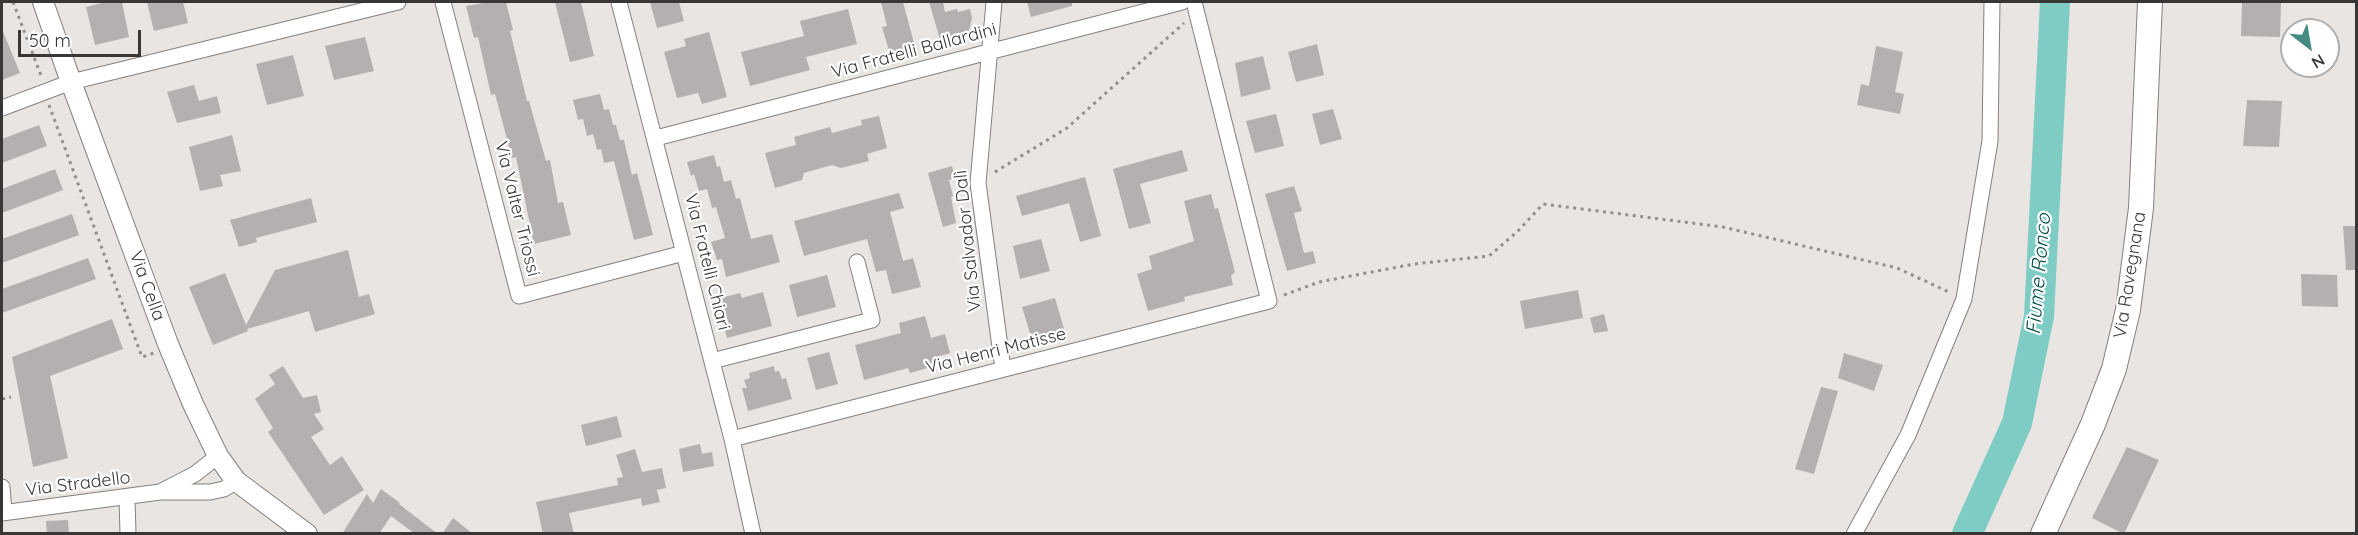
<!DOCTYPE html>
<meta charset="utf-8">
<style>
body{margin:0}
#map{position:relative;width:2358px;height:535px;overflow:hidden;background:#e8e5e3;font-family:Quicksand,sans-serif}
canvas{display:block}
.frame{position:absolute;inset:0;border:3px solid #383736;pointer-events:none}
.north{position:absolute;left:2280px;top:18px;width:60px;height:60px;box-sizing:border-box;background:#fff;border:2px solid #afafaf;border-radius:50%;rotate:149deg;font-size:16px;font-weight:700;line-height:24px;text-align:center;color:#383736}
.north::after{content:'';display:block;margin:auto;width:21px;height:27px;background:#448b84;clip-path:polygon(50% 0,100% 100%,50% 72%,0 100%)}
.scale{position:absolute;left:18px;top:30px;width:123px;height:27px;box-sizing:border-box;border:3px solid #383736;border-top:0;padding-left:8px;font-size:18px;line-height:21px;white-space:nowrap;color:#383736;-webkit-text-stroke:4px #fff;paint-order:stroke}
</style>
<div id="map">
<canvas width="2358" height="535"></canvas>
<div class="frame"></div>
<div class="north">N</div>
<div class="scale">50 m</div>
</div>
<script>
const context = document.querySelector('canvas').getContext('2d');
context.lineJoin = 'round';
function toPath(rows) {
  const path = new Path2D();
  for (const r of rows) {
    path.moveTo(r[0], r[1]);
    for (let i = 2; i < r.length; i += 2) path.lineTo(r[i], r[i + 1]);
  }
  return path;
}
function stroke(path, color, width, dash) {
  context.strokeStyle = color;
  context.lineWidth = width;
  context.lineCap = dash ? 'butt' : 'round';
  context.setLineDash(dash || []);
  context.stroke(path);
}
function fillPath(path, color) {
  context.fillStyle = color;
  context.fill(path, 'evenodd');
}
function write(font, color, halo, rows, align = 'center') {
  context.font = font + ' Quicksand,sans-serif';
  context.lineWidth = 4.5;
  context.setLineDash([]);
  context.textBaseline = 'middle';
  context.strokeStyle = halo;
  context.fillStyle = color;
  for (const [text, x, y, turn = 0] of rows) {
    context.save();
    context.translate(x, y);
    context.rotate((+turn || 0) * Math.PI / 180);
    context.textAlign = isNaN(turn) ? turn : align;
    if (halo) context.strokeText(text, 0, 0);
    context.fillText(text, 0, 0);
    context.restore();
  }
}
stroke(toPath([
 [1967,534,2017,423,2039,316,2055,2]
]), '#7fccc4', 30);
fillPath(toPath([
 [106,2,122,2,129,37,95,45,86,7],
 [147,2,183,2,188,23,154,31],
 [490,2,506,2,513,30,510,31,527,101,529,101,546,161,550,160,558,203,563,202,571,235,534,244,516,157,512,158,495,94,491,95,478,37,474,38,466,6],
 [555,2,581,2,594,56,570,62],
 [650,2,679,2,684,21,657,28],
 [881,2,903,2,915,47,890,54,882,27,887,26],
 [929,2,943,2,945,12,957,9,958,12,970,9,972,18,968,36,941,43],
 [1027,2,1072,2,1072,6,1031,17],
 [2242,2,2281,2,2280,37,2241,36],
 [848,9,857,44,806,57,810,70,750,86,741,52,804,36,800,21],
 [2,29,20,73,2,80],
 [709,32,727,97,702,104,698,93,677,98,664,52,686,46,684,39],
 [365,37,374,71,334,80,325,46],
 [1317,44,1324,75,1296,82,1288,52],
 [1876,46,1903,52,1895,92,1904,94,1900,114,1857,105,1861,84,1869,86],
 [293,55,304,96,267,105,256,64],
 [1263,56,1271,89,1241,97,1235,63],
 [194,85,199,101,217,96,221,113,177,123,167,92],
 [600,94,604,110,609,109,613,125,616,125,620,140,624,140,632,175,637,173,653,235,634,240,614,161,604,163,601,149,597,150,593,134,587,136,583,119,578,120,573,100],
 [2247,100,2282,101,2279,147,2243,146],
 [1333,109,1342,139,1320,145,1312,114],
 [1276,114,1284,146,1255,153,1246,121],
 [879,116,887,148,867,154,869,161,841,168,832,165,804,173,802,180,775,188,765,153,796,145,794,137,830,127,832,133,862,125,861,120],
 [39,125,47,146,2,163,2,139],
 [232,135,241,171,220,175,223,186,200,191,189,147],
 [1182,150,1188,171,1140,184,1151,223,1129,229,1113,169],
 [714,155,717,167,720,166,724,182,731,180,736,199,740,198,751,239,772,234,780,262,726,277,722,259,717,260,711,242,725,238,716,207,712,208,707,189,699,191,694,174,691,176,687,162],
 [952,166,955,178,949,180,953,196,951,197,956,223,943,227,928,173],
 [55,169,63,190,2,213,2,189],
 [1085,177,1101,236,1080,242,1069,203,1022,216,1016,196],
 [1294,186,1302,211,1294,213,1304,253,1313,251,1316,263,1287,271,1265,194],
 [899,193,904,208,890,212,903,261,913,258,921,287,892,294,886,270,876,272,867,239,804,256,794,221],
 [1211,194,1215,209,1218,208,1235,272,1231,276,1233,285,1184,297,1185,301,1148,311,1137,274,1152,269,1149,256,1194,241,1184,201],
 [311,198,317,222,256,238,257,242,239,247,230,220],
 [72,214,79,235,2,263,2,239],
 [2343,226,2356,226,2356,270,2346,270],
 [1041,239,1050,271,1020,279,1013,246],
 [348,250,359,297,369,294,375,314,315,332,309,311,247,329,248,331,213,345,189,287,225,273,246,325,275,270],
 [88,258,96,279,2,313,2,289],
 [2301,274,2337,275,2338,307,2302,306],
 [827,275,836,307,797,317,789,285],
 [1578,290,1583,318,1525,329,1520,301],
 [763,292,772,326,727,338,717,299,740,293,742,298],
 [1055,298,1065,332,1044,338,1042,334,1031,337,1022,307],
 [1604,314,1608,331,1594,333,1590,318],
 [925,316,931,338,945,334,950,353,936,357,938,365,910,373,908,368,864,380,855,345,901,333,899,323],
 [112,319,123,349,50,376,68,458,33,467,12,357],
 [829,352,838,384,816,390,807,358],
 [1844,353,1883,365,1874,391,1838,378],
 [283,366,303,398,317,395,321,412,314,414,324,429,311,437,330,465,342,456,364,490,324,515,268,432,273,428,255,399,275,384,269,375],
 [774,366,775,372,779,371,782,379,786,378,792,399,748,411,742,388,747,388,744,380,750,378,749,373],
 [1821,387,1838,391,1814,474,1795,469],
 [617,416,622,437,586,446,581,425],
 [700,444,702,454,712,452,714,466,683,472,679,449],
 [2127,447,2159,460,2124,534,2092,518],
 [635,449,642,472,662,468,666,488,657,490,660,502,642,506,641,498,569,513,574,534,543,534,536,502,618,485,617,478,623,477,616,455],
 [381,489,400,503,399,504,438,534,415,534,391,516,379,534,342,534,367,494,373,503],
 [453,518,473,534,442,534],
 [68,520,69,534,47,534,46,521]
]), '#b4b0af');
const minor = toPath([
 [443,2,519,296,684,253],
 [619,2,732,439,753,534],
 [994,2,978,183,1003,369],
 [2,108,71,82,398,2],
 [656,138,1182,2],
 [712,361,872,320,857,262],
 [732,439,1269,301,1194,2],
 [2,487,4,512],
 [162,491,195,474,218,456],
 [127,498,128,534],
 [2,513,160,492,210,492,224,489,236,481],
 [1854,534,1908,435,1964,299,1990,141,1992,2]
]);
const tertiary = toPath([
 [43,2,71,82,168,344,193,404,218,456,236,481,307,534]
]);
const primary = toPath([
 [2043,534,2093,424,2114,369,2128,310,2141,208,2150,2]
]);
stroke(minor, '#84807f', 17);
stroke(tertiary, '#84807f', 22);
stroke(primary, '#84807f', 26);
stroke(toPath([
 [13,2,42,78],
 [49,105,142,357,154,353],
 [995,172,1067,128,1184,23],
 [1284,295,1319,282,1414,264,1489,256,1517,232,1543,204,1723,227,1897,268,1951,293],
 [2,399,11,397]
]), '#918f8d', 3, [3, 4.5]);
stroke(minor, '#fff', 15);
stroke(tertiary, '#fff', 20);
stroke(primary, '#fff', 24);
write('18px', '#383736', '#fff', [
 ["Via Fratelli Ballardini",914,51,-15],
 ["Via Valter Triossi",517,209,76],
 ["Via Salvador Dalì",968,241,-96],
 ["Via Fratelli Chiari",707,262,76],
 ["Via Ravegnana",2130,275,-81],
 ["Via Cella",147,286,70],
 ["Via Henri Matisse",996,351,-14],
 ["Via Stradello",78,484,-7]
]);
write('italic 20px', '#054e49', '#fff', [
 ["Fiume Ronco",2039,274,-85]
]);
</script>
